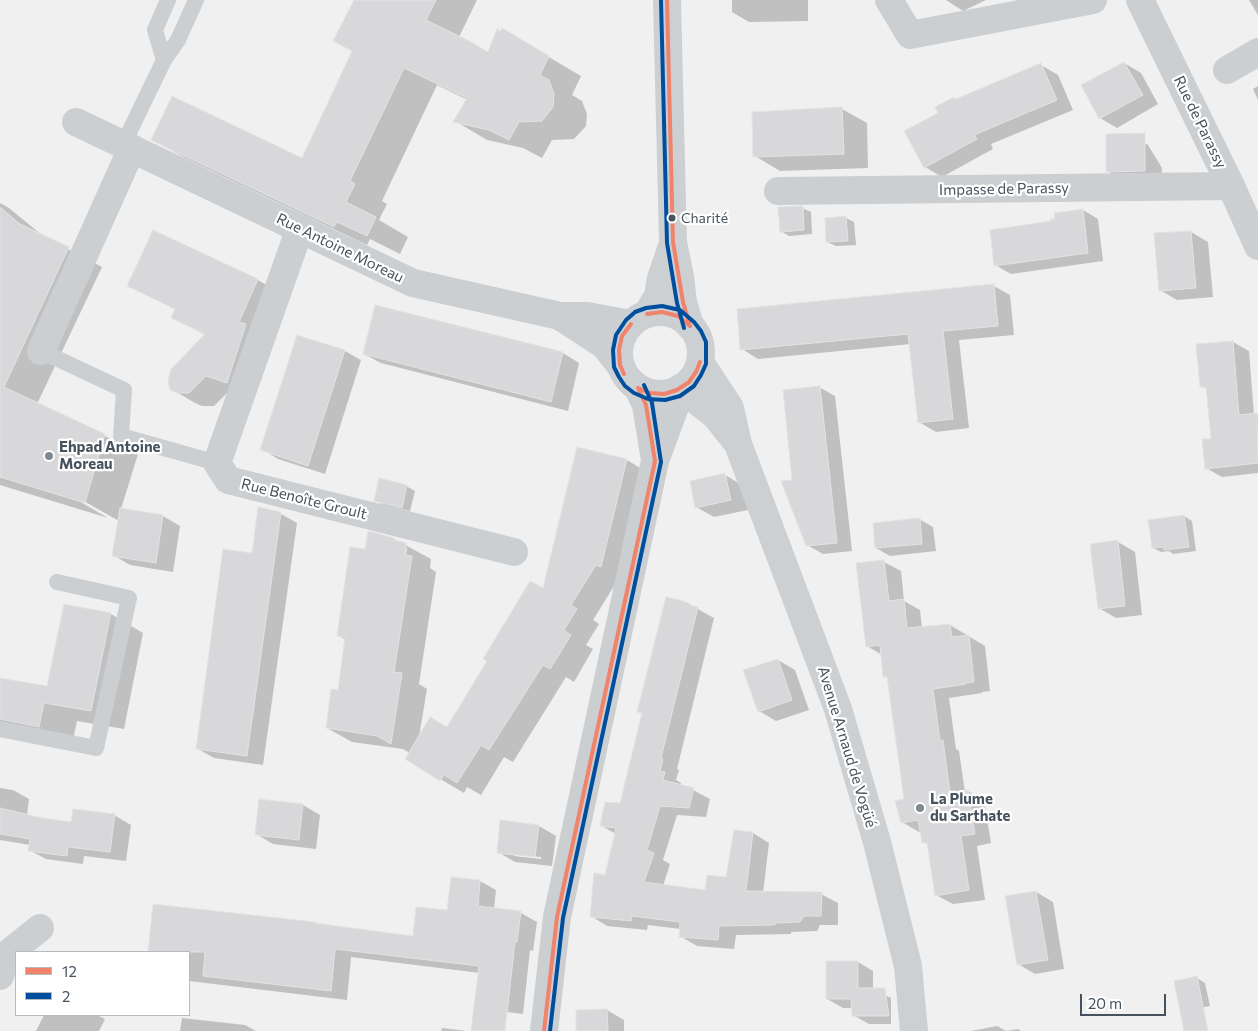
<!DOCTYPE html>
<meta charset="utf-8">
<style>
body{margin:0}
#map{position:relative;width:1258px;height:1031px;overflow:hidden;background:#f1f0f0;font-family:Commissioner,sans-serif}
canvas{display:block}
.legend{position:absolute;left:15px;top:951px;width:175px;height:65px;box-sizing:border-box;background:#fff;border:1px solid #b5babf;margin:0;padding:6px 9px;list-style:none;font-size:15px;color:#46535e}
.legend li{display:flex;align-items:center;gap:10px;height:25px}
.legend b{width:25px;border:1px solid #b5babf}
.scale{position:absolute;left:1080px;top:994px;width:86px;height:22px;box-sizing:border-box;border:2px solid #46535e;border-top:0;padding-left:6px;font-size:15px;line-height:18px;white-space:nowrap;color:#46535e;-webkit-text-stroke:4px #fff;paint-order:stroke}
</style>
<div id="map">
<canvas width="1258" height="1031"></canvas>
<ul class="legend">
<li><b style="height:6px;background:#f0836c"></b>12</li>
<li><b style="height:6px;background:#004f9f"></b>2</li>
</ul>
<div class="scale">20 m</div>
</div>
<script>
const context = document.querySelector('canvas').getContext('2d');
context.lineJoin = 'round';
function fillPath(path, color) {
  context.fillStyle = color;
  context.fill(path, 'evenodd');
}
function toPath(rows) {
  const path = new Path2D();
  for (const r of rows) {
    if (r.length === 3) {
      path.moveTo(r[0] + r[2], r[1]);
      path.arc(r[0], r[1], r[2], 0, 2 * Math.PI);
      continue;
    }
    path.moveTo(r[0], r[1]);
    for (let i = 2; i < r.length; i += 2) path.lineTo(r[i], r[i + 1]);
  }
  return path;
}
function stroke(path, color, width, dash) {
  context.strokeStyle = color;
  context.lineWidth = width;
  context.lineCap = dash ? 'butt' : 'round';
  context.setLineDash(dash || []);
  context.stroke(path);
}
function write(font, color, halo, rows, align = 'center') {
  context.font = font + ' Commissioner,sans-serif';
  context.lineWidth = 4.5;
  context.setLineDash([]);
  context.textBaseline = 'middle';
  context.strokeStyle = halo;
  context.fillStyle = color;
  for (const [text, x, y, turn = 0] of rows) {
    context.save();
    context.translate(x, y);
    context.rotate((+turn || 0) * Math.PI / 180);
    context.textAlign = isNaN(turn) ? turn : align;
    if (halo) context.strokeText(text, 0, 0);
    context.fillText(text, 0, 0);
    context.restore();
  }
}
fillPath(toPath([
 [355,0,477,0,459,37,488,53,535,49,581,76,572,95,582,101,587,114,586,126,574,139,552,140,542,158,523,148,487,140,455,121,468,100,437,85,382,201,387,204,379,220,408,237,400,254,370,239,367,245,185,158,153,140,302,160,354,51],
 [732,0,808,0,808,21,749,22,732,12],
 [946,0,986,0,963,11],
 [1249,0,1258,0,1258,15],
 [1124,63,1141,73,1158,104,1117,128,1100,118],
 [1041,65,1058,75,1073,110,991,144,993,149,942,177,925,167,940,113,957,100],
 [1258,86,1258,100,1253,89],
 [842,109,867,123,868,168,780,171,755,156],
 [1131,135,1148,145,1162,168,1161,180,1124,181,1107,171],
 [0,203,9,208,43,236,102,267,37,404,105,436,138,454,121,509,163,516,180,526,173,572,130,565,113,555,119,521,80,499,79,501,108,518,0,485],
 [802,208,811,212,812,234,789,236,781,231],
 [1083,210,1098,219,1103,261,1011,274,995,265],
 [846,218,854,222,856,245,836,246,827,242],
 [154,232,258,280,282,294,231,389,214,406,202,406,195,403,171,389,205,335,173,317,176,310,129,285],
 [1191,232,1208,242,1213,297,1177,300,1160,290],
 [994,286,1010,295,1014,335,959,340,969,428,936,432,919,422,911,344,758,359,742,349],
 [1233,342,1249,351,1254,415,1258,415,1258,473,1222,477,1206,468,1212,440,1208,390,1201,386],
 [345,351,361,360,325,474,278,459,262,449],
 [563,353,579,363,568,411,381,363,364,354],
 [819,387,835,396,852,551,823,554,807,545,794,481],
 [578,448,627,460,650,474,619,578,593,620,599,624,586,645,593,649,574,682,566,677,513,762,504,757,481,795,467,787,464,793,406,759,410,753,403,749,352,742,327,728,339,691,346,640,339,636,366,550,394,539,431,559,430,568,436,572,419,684,427,689,419,737,447,729,544,590],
 [405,548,407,548,405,561],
 [725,475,742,485,748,510,714,517,696,507],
 [406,486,415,491,410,511,383,505,375,500],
 [281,514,297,523,263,765,214,758,198,749,253,555],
 [1184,516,1192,521,1196,551,1173,554,1169,551,1161,552,1153,548],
 [919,519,933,527,936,551,890,556,876,548],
 [1118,542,1135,552,1142,615,1116,618,1099,608],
 [884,562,901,571,904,601,920,610,922,628,950,625,985,646,990,691,982,692,982,693,949,698,956,749,959,751,965,792,968,791,984,801,991,843,977,846,985,900,953,904,936,895,929,845,923,842,921,832,919,832,902,822,905,800,889,679,885,676,882,655,867,646],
 [667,598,687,603,714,618,677,769,679,770,676,780,681,783,680,786,693,790,710,799,706,817,677,815,663,860,670,864,663,886,706,892,728,879,753,833,769,843,763,893,821,894,838,903,838,925,820,925,817,931,791,932,791,934,736,935,734,949,697,946,680,936,681,929,648,925,647,930,607,926,591,916,606,877,616,834,602,826,621,805,643,714,638,711],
 [111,614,143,633,124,729,77,721,72,745,0,731,0,679,48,688],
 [778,660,795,670,809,710,776,721,759,711],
 [0,788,13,790,29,799,27,816,72,824,114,815,131,825,126,861,84,856,83,864,46,859,29,850,30,845,0,840],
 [303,805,320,815,316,849,273,844,256,834],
 [539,826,556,836,552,866,515,862,498,852],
 [514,854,541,857,541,859,514,856],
 [452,879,480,881,496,890,494,909,521,913,537,922,533,951,530,950,523,1014,492,1010,480,973,351,957,347,1000,189,981,189,952,149,952,154,906,414,937,448,912],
 [1036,892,1053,902,1064,969,1035,974,1018,964],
 [858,962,873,971,873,989,891,998,891,1024,869,1024,853,1015,853,1008,843,1008,827,999],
 [1197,978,1205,983,1210,1006,1189,1010],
 [607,1010,624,1020,624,1031,577,1031],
 [44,1015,97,1015,105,1019,99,1031,36,1031],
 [182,1018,245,1025,256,1031,180,1031],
 [997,1026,1006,1031,971,1031],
 [442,1028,467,1031,441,1031],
 [1018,1029,1021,1031,1006,1031]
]), '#0003');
const building = toPath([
 [354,0,436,0,426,20,469,41,488,52,497,29,501,31,502,28,549,56,540,75,549,80,554,94,553,107,542,121,519,122,509,140,489,130,453,122,467,98,404,68,350,181,355,184,346,202,376,217,367,236,337,222,334,227,151,140,172,96,302,158,352,51,333,41,354,0],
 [1124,62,1143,95,1099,119,1081,85,1124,62],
 [1041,63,1057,100,974,135,977,139,924,168,904,131,938,113,935,107,954,97,956,99,1041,63],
 [842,107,844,154,753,157,752,112,842,107],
 [1145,133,1145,171,1106,172,1106,134,1145,133],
 [803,206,804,230,780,232,778,207,803,206],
 [0,207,20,224,69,247,4,387,105,434,85,503,0,477,0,207],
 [1083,209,1088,253,994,266,990,230,1051,221,1051,219,1055,219,1054,213,1083,209],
 [846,216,848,241,826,242,825,218,846,216],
 [153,230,258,279,239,322,246,324,227,383,206,376,189,393,177,393,170,390,168,381,171,369,205,334,171,318,175,309,127,286,153,230],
 [1191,231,1196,288,1159,291,1154,233,1191,231],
 [994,284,998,326,943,331,953,419,918,423,908,334,740,350,737,309,994,284],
 [375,305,563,352,551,402,363,354,375,305],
 [297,335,345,350,308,466,260,450,297,335],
 [1233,341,1239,415,1257,413,1258,463,1205,469,1202,439,1211,439,1206,387,1200,387,1196,344,1233,341],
 [820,386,837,543,806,546,781,481,792,480,783,390,820,386],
 [577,447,627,459,601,567,596,565,571,605,577,609,564,630,571,635,550,669,543,665,489,750,481,745,457,783,444,775,440,781,405,759,430,717,447,727,487,661,483,659,530,581,543,588,577,447],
 [725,473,731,500,695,508,690,481,725,473],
 [379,478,407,485,402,508,374,501,379,478],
 [258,507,281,512,247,756,196,749,223,549,252,553,258,507],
 [120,508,163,515,156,563,112,556,120,508],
 [1184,515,1189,547,1164,550,1164,547,1152,548,1148,520,1184,515],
 [920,518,922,544,875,548,873,523,920,518],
 [368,531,394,538,394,540,406,543,405,555,412,556,394,672,402,673,391,744,377,736,326,728,331,689,338,690,345,637,337,636,350,547,365,549,368,531],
 [1118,540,1125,606,1098,609,1090,544,1118,540],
 [884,560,889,601,904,599,907,628,950,624,952,637,969,635,974,682,965,683,966,684,933,689,940,741,943,740,950,793,968,790,975,834,961,836,969,890,935,896,927,842,922,843,918,820,901,823,895,801,904,799,887,677,883,677,880,645,866,647,856,563,884,560],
 [666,597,687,602,686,605,698,607,661,758,663,759,660,771,665,772,663,780,694,788,689,808,660,806,647,850,654,853,644,882,705,890,707,875,726,877,734,830,753,832,746,891,822,892,821,916,804,916,800,922,775,923,775,925,719,926,718,940,679,937,680,922,632,916,631,921,590,917,594,873,605,875,616,828,600,826,605,802,620,803,642,713,637,712,666,597],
 [64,604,111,613,91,711,44,703,39,727,0,719,0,678,47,686,64,604],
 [778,659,792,700,758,712,743,670,778,659],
 [259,799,303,804,299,840,255,835,259,799],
 [0,808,42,818,71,822,73,809,115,814,110,852,68,847,67,856,28,851,30,839,0,834,0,808],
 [500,820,539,825,535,857,497,853,500,820],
 [451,877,480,880,478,906,521,911,517,942,515,942,505,1031,471,1031,479,966,335,949,331,991,203,976,205,952,148,952,153,904,315,922,315,923,413,936,416,907,447,910,451,877],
 [1036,891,1048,960,1017,965,1005,896,1036,891],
 [826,961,858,961,858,988,885,988,889,1016,852,1016,851,999,826,999,826,961],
 [1197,976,1208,1031,1184,1031,1174,981,1197,976],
 [607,1009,608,1031,576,1031,576,1010,607,1009]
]);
fillPath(building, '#d8d8da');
stroke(building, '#e2e2e3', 1);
stroke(toPath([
 [164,60,155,30,168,0],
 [123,145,164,60,178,40,196,0],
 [41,351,124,390,121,436,217,463],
 [0,729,96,748,129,598,57,582]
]), '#cccfd1', 16);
stroke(toPath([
 [889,0,910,35,1093,0],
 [1140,0,1231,186,1258,246],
 [1227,70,1258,52],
 [76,122,413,283,560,316,587,316,631,324],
 [778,191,1231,186],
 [300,228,217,463,228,480,514,552],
 [561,317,604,345,620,365],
 [41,351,132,148],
 [638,388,646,405,655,460],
 [0,976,6,955,40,928],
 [544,1031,557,917,655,461,675,407,677,390]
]), '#cccfd1', 28);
stroke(toPath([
 [667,0,673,242,680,277,683,302,690,326],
 [660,353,41],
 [647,314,658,296,661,278,672,246],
 [700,362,730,408,738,444,838,709,877,842,908,966,914,1031],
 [680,388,716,416,734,439]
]), '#ccd0d3', 28);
stroke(toPath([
 [667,0,673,242,683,302,690,326],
 [647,314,662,312,678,316,690,326],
 [624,374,620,365,619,350,622,336,631,324],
 [638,388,650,393,664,394,677,390,689,382,696,372,700,362],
 [544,1031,557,917,655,461,646,405,638,388]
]), '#f0836c', 4);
stroke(toPath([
 [661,0,667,243,677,303,684,328],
 [634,313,626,320,616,335,613,350,614,367,619,377,625,386,634,393,648,399,665,400,680,396,694,386,701,375,706,364,706,342,701,331,694,322,680,310,662,306,646,308,635,312],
 [550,1031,563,918,661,462,652,403,644,385]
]), '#004f9f', 4);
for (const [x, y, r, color] of [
 [672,218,4.5,"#46535e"],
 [49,456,5,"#828a91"],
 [920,808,5,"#828a91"]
]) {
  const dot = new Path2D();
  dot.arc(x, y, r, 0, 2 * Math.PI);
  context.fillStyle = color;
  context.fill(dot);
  stroke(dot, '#fff', 2);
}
write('14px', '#46535e', '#fff', [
 ["Charité",681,218]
], 'left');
write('15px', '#46535e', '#fff', [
 ["Rue de Parassy",1200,122,64],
 ["Impasse de Parassy",1004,189,-1],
 ["Rue Antoine Moreau",340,248,26],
 ["Rue Benoîte Groult",304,499,14],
 ["Avenue Arnaud de Vogüé",847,747,73]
]);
write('bold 15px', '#46535e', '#fff', [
 ["Ehpad Antoine",59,447],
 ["Moreau",59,464],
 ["La Plume",930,799],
 ["du Sarthate",930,816]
], 'left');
</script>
